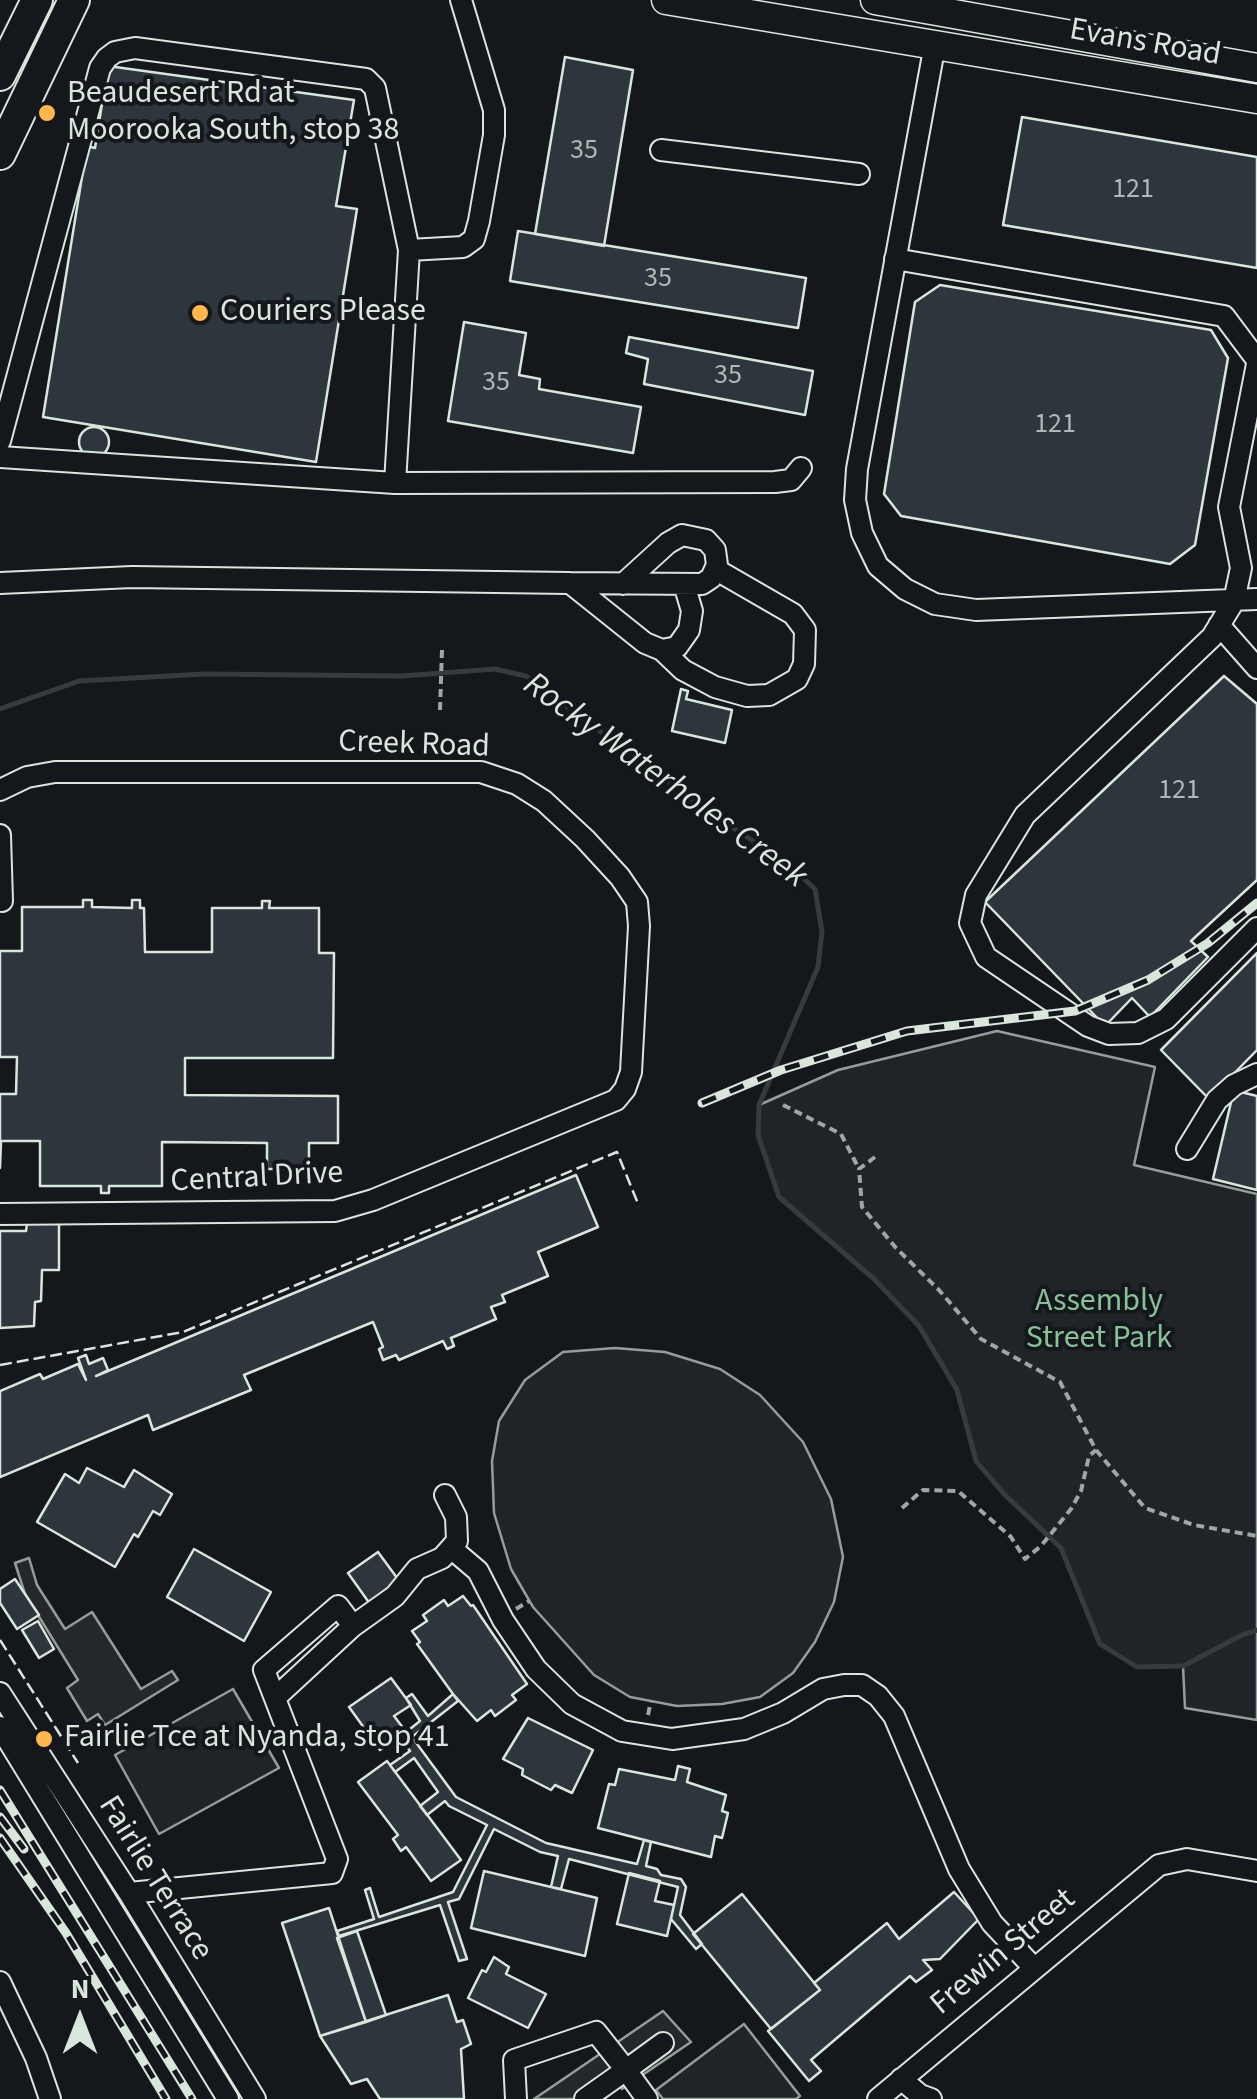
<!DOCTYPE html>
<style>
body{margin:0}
#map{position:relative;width:1257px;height:2099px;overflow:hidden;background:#14181c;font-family:"Source Sans 3",sans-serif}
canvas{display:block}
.north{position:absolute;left:30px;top:1969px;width:100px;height:100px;-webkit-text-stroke:8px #14181c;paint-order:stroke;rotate:0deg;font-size:28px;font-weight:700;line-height:40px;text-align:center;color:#d8e6dc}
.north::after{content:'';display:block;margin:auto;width:35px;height:45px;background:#d8e6dc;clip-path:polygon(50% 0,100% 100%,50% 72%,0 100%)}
</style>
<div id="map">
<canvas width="1257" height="2099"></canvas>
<div class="north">N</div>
</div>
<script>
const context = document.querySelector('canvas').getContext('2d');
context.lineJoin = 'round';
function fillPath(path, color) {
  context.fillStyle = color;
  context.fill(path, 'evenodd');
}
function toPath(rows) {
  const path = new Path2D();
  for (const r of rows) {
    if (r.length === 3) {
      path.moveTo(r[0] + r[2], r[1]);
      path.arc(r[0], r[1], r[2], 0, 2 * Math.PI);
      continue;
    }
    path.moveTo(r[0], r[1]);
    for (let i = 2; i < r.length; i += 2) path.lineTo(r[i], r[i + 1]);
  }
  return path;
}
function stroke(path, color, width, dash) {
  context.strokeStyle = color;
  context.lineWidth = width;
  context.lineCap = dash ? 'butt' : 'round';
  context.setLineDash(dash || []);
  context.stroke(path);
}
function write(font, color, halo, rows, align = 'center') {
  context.font = font + ' "Source Sans 3",sans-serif';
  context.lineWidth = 8;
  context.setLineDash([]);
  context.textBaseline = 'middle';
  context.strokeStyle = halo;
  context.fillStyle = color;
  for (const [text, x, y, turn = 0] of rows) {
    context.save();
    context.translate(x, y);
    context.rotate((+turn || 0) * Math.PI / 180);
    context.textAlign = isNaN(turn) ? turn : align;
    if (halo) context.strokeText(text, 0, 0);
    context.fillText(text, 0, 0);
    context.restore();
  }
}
const green = toPath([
 [997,1031,1155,1067,1134,1165,1257,1194,1257,1720,1185,1708,1183,1666,1137,1667,1100,1644,1061,1548,1004,1494,976,1461,957,1390,919,1326,874,1279,779,1197,758,1135,759,1105,838,1070,997,1031],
 [615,1348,665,1352,720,1369,760,1395,803,1442,831,1499,843,1557,834,1602,815,1642,793,1673,760,1697,722,1704,677,1706,630,1697,594,1675,533,1607,511,1569,494,1513,492,1461,499,1421,525,1380,563,1352,615,1348],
 [233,1689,279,1768,159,1834,115,1755,233,1689],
 [744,2024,800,2096,796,2099,663,2099,656,2090,744,2024]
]);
fillPath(green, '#202428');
stroke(green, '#939e99', 2.5);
const parking = toPath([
 [29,1558,37,1585,65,1629,92,1612,141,1689,172,1671,178,1680,105,1725,98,1714,87,1721,67,1688,78,1680,25,1594,15,1563,29,1558],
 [663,2011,691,2042,622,2089,616,2080,589,2099,534,2099,663,2011]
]);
fillPath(parking, '#24282b');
stroke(parking, '#939e99', 2.5);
stroke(toPath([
 [0,709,79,681,204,674,402,676,495,669,526,676,707,811,787,863,815,889,822,932,818,967,759,1105,758,1135,779,1197,874,1279,919,1326,957,1390,976,1461,1004,1494,1061,1548,1100,1644,1137,1667,1183,1666,1242,1635,1257,1630]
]), '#363b3e', 5);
const building = toPath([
 [565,57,633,70,604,246,535,234,565,57],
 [108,66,354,100,336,206,357,209,316,462,43,417,87,146,95,148,108,66],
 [1022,117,1257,157,1257,268,1003,225,1022,117],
 [518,231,806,278,798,328,510,281,518,231],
 [940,285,1211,330,1228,358,1195,545,1170,564,901,516,884,494,915,302,940,285],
 [464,322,526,333,519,375,540,379,539,389,641,407,633,453,448,421,464,322],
 [629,337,813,371,805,415,644,384,648,359,626,353,629,337],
 [94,442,15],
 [1224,676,1257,704,1257,880,1191,941,1208,957,1150,1017,1132,998,1105,1026,985,902,1224,676],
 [681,689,688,691,686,699,732,710,725,743,672,731,681,689],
 [83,900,92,900,92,907,132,908,132,900,140,900,140,908,144,908,145,952,212,952,212,908,262,908,262,901,270,901,269,908,319,908,319,953,334,953,333,1058,185,1058,185,1095,338,1096,338,1143,309,1143,309,1169,267,1169,267,1143,162,1142,162,1186,109,1186,109,1193,101,1193,101,1186,40,1186,40,1141,1,1141,0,1168,0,1094,16,1094,17,1057,0,1057,0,951,22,951,22,907,83,907,83,900],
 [1257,953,1257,1050,1209,1099,1161,1050,1257,953],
 [1241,1092,1257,1096,1257,1190,1213,1179,1232,1098,1241,1092],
 [576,1175,598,1227,538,1252,548,1276,502,1295,505,1302,491,1307,496,1319,451,1338,454,1346,447,1349,443,1341,399,1360,396,1355,383,1360,379,1349,383,1347,373,1322,244,1375,251,1390,153,1430,148,1415,0,1477,0,1391,40,1374,43,1379,78,1364,86,1380,78,1358,86,1355,89,1364,103,1358,108,1370,96,1376,576,1175],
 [28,1216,59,1217,59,1270,42,1270,41,1301,35,1302,34,1326,0,1328,0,1231,26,1231,28,1216],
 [87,1468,124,1487,134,1470,172,1494,160,1515,153,1511,138,1537,134,1534,115,1567,37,1522,65,1474,79,1483,87,1468],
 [194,1549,271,1592,244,1641,167,1597,194,1549],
 [378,1552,400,1582,370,1604,348,1573,378,1552],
 [15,1579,39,1615,17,1629,0,1603,0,1589,15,1579],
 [463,1596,471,1606,473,1605,527,1684,512,1695,516,1700,495,1716,491,1710,477,1721,453,1694,417,1644,420,1642,412,1631,427,1621,423,1615,444,1600,448,1606,463,1596],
 [38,1621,54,1649,39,1658,22,1630,38,1621],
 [391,1678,411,1705,394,1716,407,1733,380,1750,349,1707,391,1678],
 [412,1694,428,1716,453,1694,458,1701,412,1737,456,1797,546,1843,637,1864,644,1840,651,1842,646,1866,657,1869,661,1875,681,1879,686,1887,680,1915,702,1944,696,1949,671,1919,678,1887,569,1859,561,1889,551,1887,558,1856,540,1852,494,1829,459,1899,448,1902,467,1959,459,1961,440,1905,339,1936,337,1931,374,1919,365,1890,370,1888,379,1917,453,1892,487,1825,449,1806,445,1801,427,1815,420,1806,438,1792,414,1758,395,1772,390,1765,410,1751,400,1737,420,1721,406,1698,412,1694],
 [528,1718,593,1750,572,1793,555,1785,551,1790,522,1775,523,1769,503,1759,528,1718],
 [387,1761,461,1860,431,1881,406,1847,401,1851,393,1839,398,1835,358,1782,387,1761],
 [678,1766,690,1769,687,1782,726,1795,722,1811,728,1813,722,1838,715,1836,711,1857,598,1828,609,1784,615,1785,619,1769,675,1780,678,1766],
 [484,1871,597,1898,585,1956,471,1928,484,1871],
 [629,1873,660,1881,655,1901,674,1905,667,1936,617,1924,629,1873],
 [954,1892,979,1919,940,1959,923,1960,932,1970,916,1982,910,1976,811,2060,821,2071,809,2081,768,2031,820,1990,814,1983,887,1923,899,1939,954,1892],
 [742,1894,820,1990,771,2029,693,1934,742,1894],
 [329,1908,366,2022,320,2036,282,1923,329,1908],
 [357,1931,386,2015,366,2022,337,1938,357,1931],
 [494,1957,509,1967,506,1974,546,1994,528,2028,468,1998,482,1970,486,1972,494,1957],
 [448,1995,457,2022,463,2020,471,2044,461,2049,464,2099,380,2099,367,2079,351,2084,320,2036,448,1995]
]);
fillPath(building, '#2c363c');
stroke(building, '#d8e6dc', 2.5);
const minor = toPath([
 [935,44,857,469,855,500,862,533,878,566,905,589,935,604,976,610,1257,599],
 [661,150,859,174],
 [409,250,463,247,474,239,479,221,494,135,494,110,461,0],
 [895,259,1224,316,1257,360],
 [1257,364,1229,507,1241,568,1234,601,1212,637,1025,815,976,895,970,923,986,957,1088,1026,1109,1034,1138,1033,1166,1019,1257,928],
 [0,441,100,68,107,58,115,52,135,48,366,79,375,88,409,250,395,483,0,457],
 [395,483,775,482,791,480,801,468],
 [0,583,132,577,569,583,702,584,711,578,717,565,715,550,706,540,682,535,668,543,623,584],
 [570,583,645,643,662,650,677,647,689,630,692,611,684,584],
 [1219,625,1257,668],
 [662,650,683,670,715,687,747,696,769,695,797,679,804,664,805,630,793,614,715,569],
 [0,790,27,777,55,772,481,772,517,784,544,801,585,839,620,877,637,902,639,926,631,1072,625,1089,616,1100,373,1200,335,1211,0,1214],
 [0,835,2,901],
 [1187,1149,1217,1100,1234,1085,1257,1074],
 [451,1548,478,1571,503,1620,536,1669,572,1704,622,1731,672,1739,744,1729,783,1713,823,1689,844,1685,862,1685,878,1696,894,1716,959,1869,992,1923,1034,1968],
 [353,1626,395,1596,417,1569,442,1558,457,1541,456,1517,445,1495],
 [0,1693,129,1893,255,2099],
 [0,1727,228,2099],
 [129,1893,332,1873,337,1859,264,1670,338,1606,353,1626,275,1698],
 [0,1982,36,2058,50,2099],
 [901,2079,920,2095,931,2099],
 [516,2099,514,2060,596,2032,626,2070,663,2043],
 [585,2099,626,2070,647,2099],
 [878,2099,1159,1865,1187,1859,1257,1871]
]);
const major = toPath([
 [666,0,1257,99],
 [875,0,1257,68]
]);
const highway = toPath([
 [0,75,37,0],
 [0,154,74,0]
]);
stroke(minor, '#d8e6dc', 24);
stroke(major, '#d8e6dc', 31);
stroke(highway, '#d8e6dc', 34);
stroke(toPath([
 [440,710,442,650],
 [783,1105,841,1134,859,1169],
 [875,1157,859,1169,862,1207,896,1248,939,1290,981,1339,1060,1382,1096,1450,1145,1508,1194,1525,1257,1536],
 [902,1508,923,1490,958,1491,1011,1537,1025,1559,1041,1546,1071,1509,1081,1491,1089,1456,1096,1450],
 [516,1609,529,1601],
 [648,1715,651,1701]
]), '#9da8a2', 4, [8, 5]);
stroke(minor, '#14181c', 20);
stroke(major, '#14181c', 28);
stroke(highway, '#14181c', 30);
const rail = toPath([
 [702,1103,781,1070,907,1031,1075,1011,1148,980,1208,943,1257,903],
 [0,1790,192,2099],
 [0,1817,24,1849],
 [0,1838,66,1933,166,2099]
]);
stroke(rail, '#d8e6dc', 9);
stroke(rail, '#14181c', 5, [15]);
stroke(toPath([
 [0,1365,183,1332,617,1152,639,1206],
 [0,1640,78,1763]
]), '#d8e6dc', 2.5, [12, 5]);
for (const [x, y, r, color] of [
 [47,113,10,"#ffb74d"],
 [200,313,10,"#ffb74d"],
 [44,1739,10,"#ffb74d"]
]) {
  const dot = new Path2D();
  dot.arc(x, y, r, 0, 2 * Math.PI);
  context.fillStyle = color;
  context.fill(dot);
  stroke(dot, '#14181c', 4);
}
write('28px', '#adbab4', null, [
 ["35",584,152],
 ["121",1133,191],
 ["35",658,280],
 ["35",728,377],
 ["35",496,384],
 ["121",1055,426],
 ["121",1179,792]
]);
write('32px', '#d8e6dc', '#14181c', [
 ["Evans Road",1145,44,10],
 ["Creek Road",414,746,2],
 ["Central Drive",257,1179,-3],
 ["Fairlie Terrace",154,1879,58],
 ["Frewin Street",1004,1953,-40]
]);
write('32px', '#d8e6dc', '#14181c', [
 ["Beaudesert Rd at",67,95],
 ["Moorooka South, stop 38",67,132],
 ["Couriers Please",220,313],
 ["Fairlie Tce at Nyanda, stop 41",64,1739]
], 'left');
write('32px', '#8ac095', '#14181c', [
 ["Assembly",1099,1303],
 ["Street Park",1099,1340]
]);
write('italic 35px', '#d8e6dc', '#14181c', [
 ["Rocky Waterholes Creek",664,782,36]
]);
</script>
